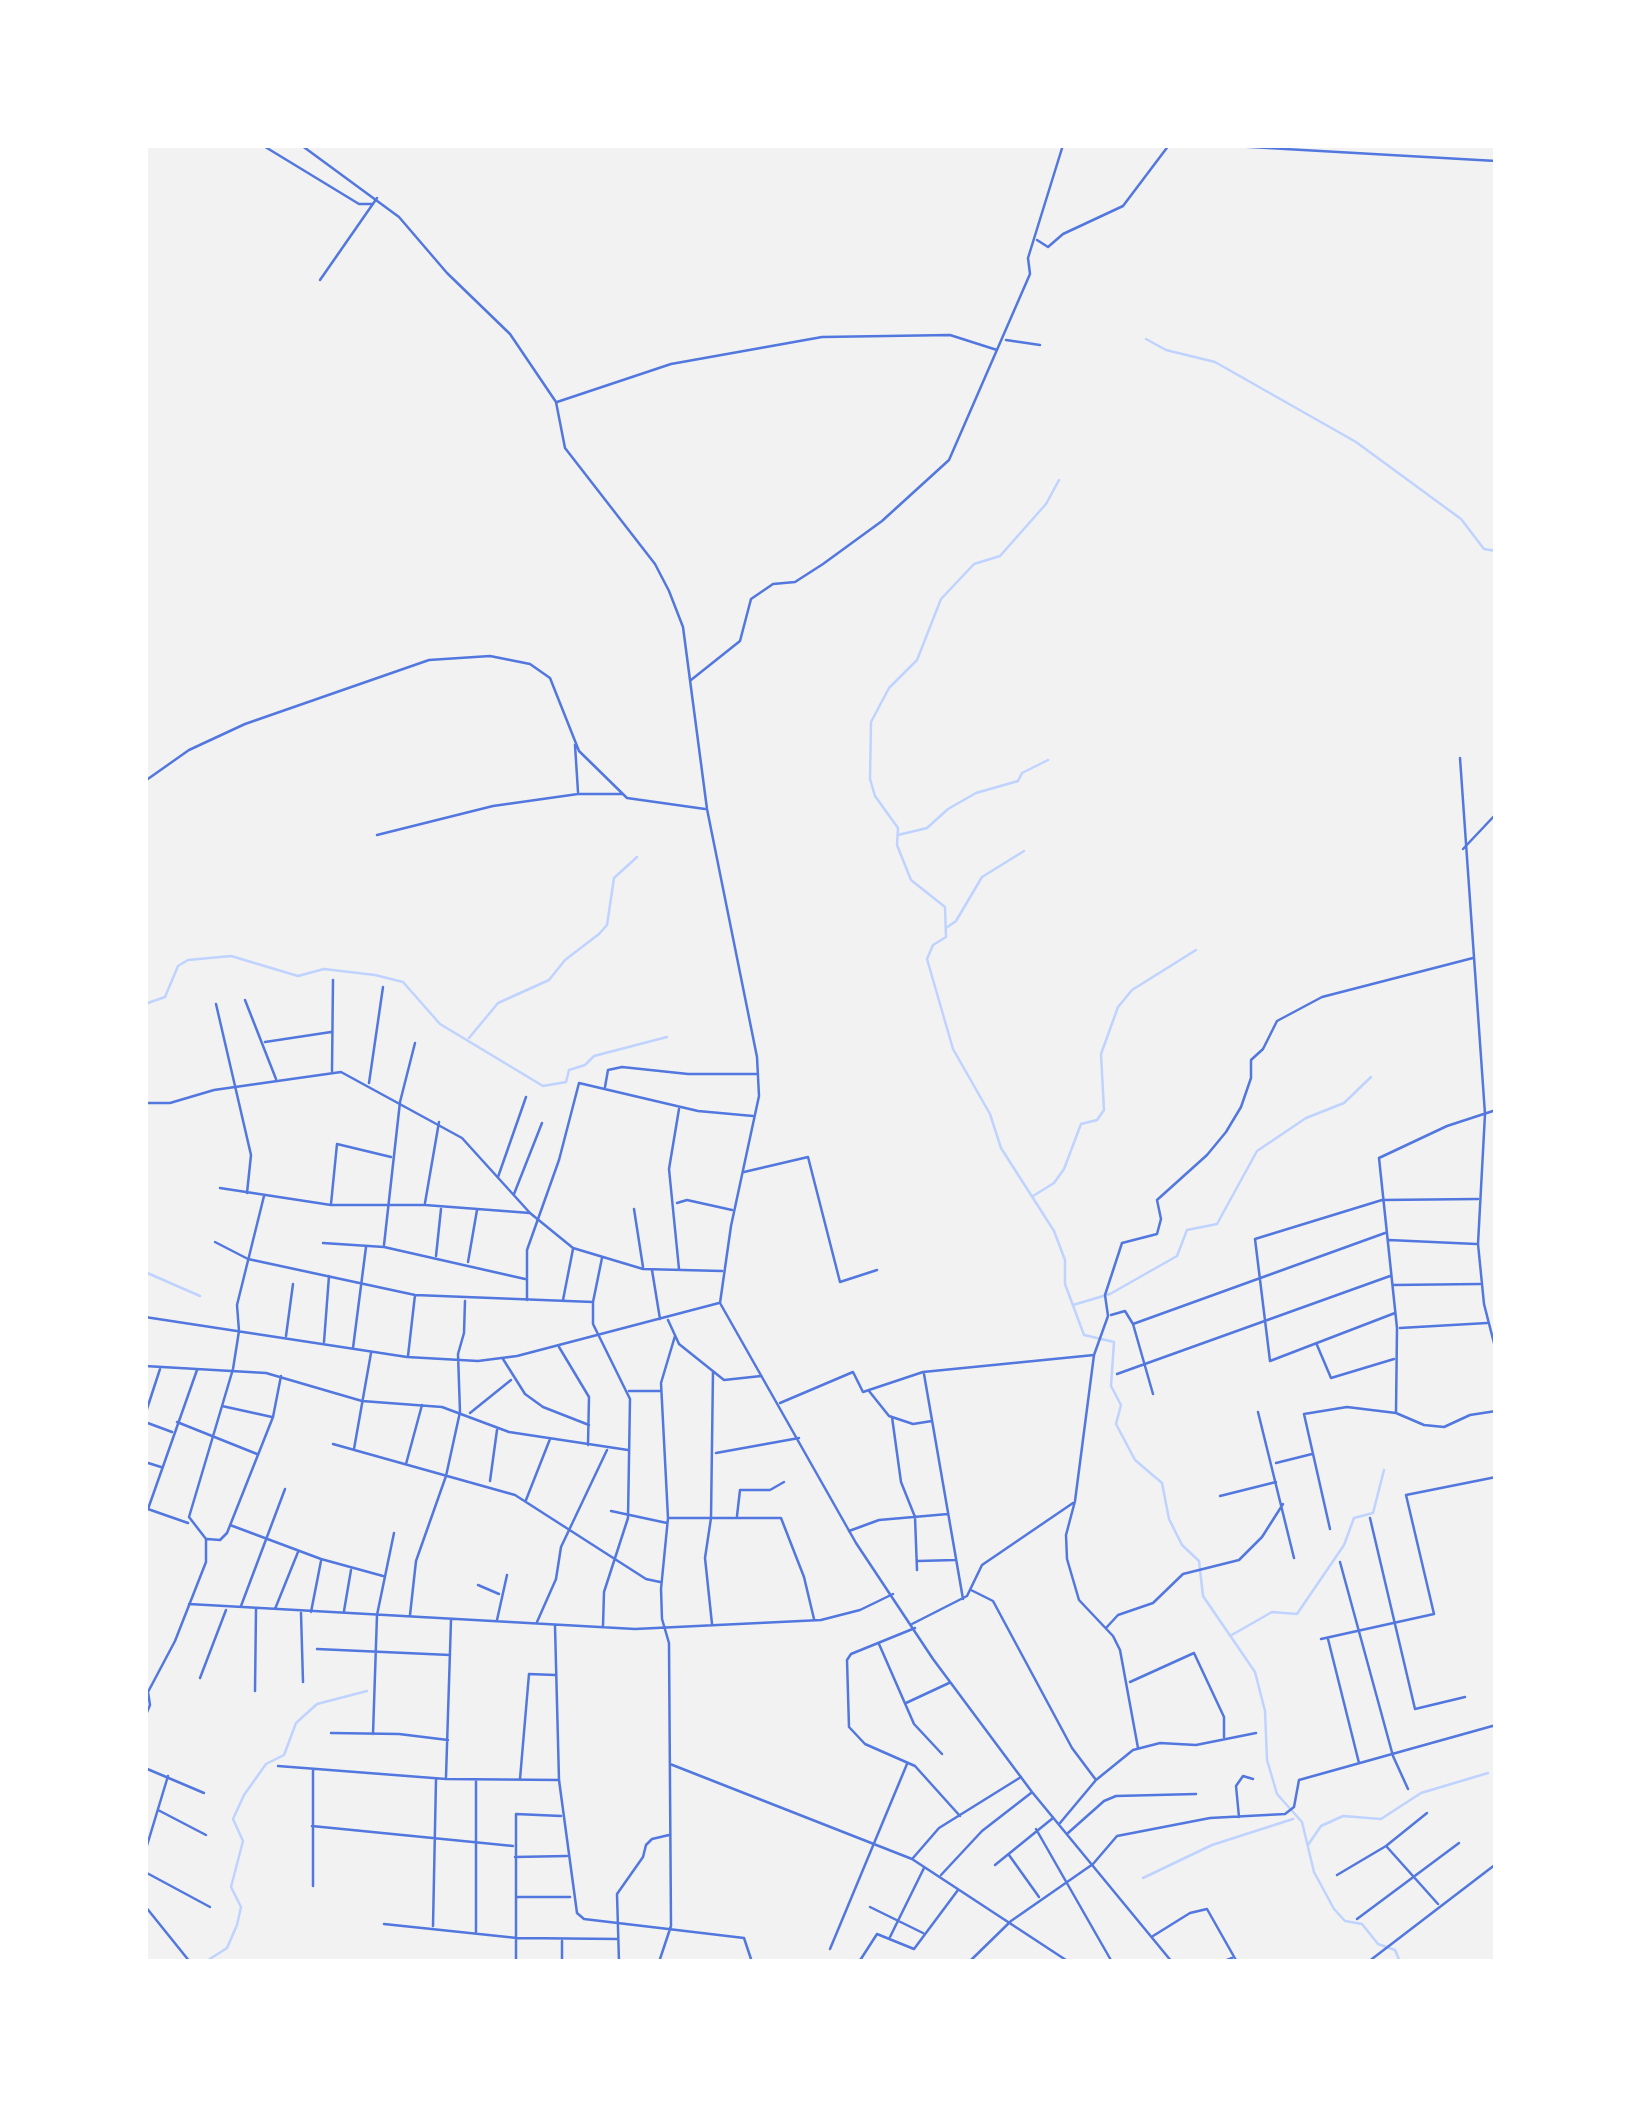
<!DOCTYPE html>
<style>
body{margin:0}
#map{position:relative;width:1641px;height:2107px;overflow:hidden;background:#f2f2f2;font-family:Merriweather,serif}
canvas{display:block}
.frame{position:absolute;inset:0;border:148px solid #fff;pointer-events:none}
</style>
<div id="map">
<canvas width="1641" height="2107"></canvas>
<div class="frame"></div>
</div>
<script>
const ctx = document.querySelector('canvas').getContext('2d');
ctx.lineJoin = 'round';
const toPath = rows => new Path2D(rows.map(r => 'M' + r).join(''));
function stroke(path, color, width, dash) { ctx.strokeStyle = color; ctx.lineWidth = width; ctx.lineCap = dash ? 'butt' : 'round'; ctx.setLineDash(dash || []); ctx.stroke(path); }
stroke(toPath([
 [1146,339,1166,350,1215,362,1356,442,1461,519,1484,549,1496,551],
 [1059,480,1046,504,1000,556,974,564,941,599,917,660,889,688,871,722,870,779,875,796,898,828,897,845,911,880,945,907,946,937,933,945,927,959,953,1049,990,1114,1001,1148,1054,1231,1065,1260,1065,1284,1084,1335,1114,1342,1111,1386,1121,1405,1116,1424,1135,1460,1162,1483,1169,1519,1182,1545,1199,1561,1203,1596,1255,1672,1265,1711,1267,1760,1277,1794,1302,1822,1314,1872,1334,1909,1345,1921,1362,1924,1378,1944,1395,1950,1400,1962],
 [145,590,146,591],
 [898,835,927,828,948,809,976,793,1018,781,1022,773,1048,760],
 [946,928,956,921,982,877,1024,851],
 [145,1004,165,997,178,966,188,960,231,956,298,976,324,969,375,975,403,982,440,1024,543,1086,566,1082,569,1070,585,1065,594,1056,667,1037],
 [469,1038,498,1003,549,980,565,960,599,934,607,925,614,878,637,857],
 [1033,1196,1054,1183,1064,1169,1081,1124,1097,1120,1104,1110,1101,1054,1118,1007,1132,990,1196,950],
 [145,1272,200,1296],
 [1073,1305,1110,1294,1177,1256,1187,1230,1217,1224,1257,1151,1306,1118,1344,1103,1371,1077],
 [1230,1636,1272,1612,1297,1614,1344,1545,1354,1518,1373,1513,1384,1470],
 [1308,1845,1321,1826,1343,1816,1381,1819,1421,1793,1488,1773],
 [1143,1878,1212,1845,1293,1819],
 [205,1962,227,1948,237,1925,241,1907,231,1887,243,1841,233,1819,244,1795,266,1764,284,1755,296,1723,317,1704,367,1691]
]), '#bfd3fe', 2.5);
stroke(toPath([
 [262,145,359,204,373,204],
 [1215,145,1496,161],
 [1037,240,1048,247,1063,234,1123,206,1169,145],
 [320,280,377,198],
 [1006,340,1040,345],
 [557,402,671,364,822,337,950,335,997,350],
 [691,680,740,641,751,599,773,584,795,582,823,564,882,521,949,460,1030,274,1028,258,1063,145],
 [575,745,578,792],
 [145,781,189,750,245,724,429,660,490,656,530,664,550,678,579,751,627,798,705,809],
 [377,835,493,806,578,794,622,794],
 [1463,849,1496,814],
 [245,1000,276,1079],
 [216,1004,251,1155,247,1193],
 [265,1042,331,1032],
 [332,1071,333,980],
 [369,1083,383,987],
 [605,1087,608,1070,622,1067,688,1074,756,1074],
 [679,1109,669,1169,679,1269],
 [744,1172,808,1157,840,1282,877,1270],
 [498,1177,526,1097],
 [220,1188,331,1205,425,1205,530,1213],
 [514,1194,542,1123],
 [425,1203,439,1122],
 [677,1203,687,1200,732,1210],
 [331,1204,337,1144,391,1157],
 [634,1209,643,1267],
 [1389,1240,1476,1244],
 [215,1242,248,1259,415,1295,593,1302],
 [323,1243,384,1247,525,1279],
 [384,1245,400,1102,415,1043],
 [436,1256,441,1209],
 [602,1258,593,1302,593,1324,630,1399,628,1518,604,1592,603,1626],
 [468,1262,477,1210],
 [652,1270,660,1319],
 [1393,1285,1480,1284],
 [527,1300,527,1250,559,1160,579,1083,698,1111,753,1116],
 [563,1300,573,1249],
 [1395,1313,1270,1361,1255,1239,1382,1200,1478,1199],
 [1111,1315,1125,1311,1133,1324,1153,1394],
 [145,1317,407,1357,478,1361,517,1356,719,1303],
 [668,1320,679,1344,724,1380,761,1376],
 [1133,1324,1385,1233],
 [1400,1328,1487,1323],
 [286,1336,293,1284],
 [324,1342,329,1276],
 [1317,1345,1331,1378,1394,1359],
 [559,1347,589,1397,588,1445],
 [353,1348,366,1247],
 [408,1356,415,1295],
 [503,1359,525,1394,543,1407,589,1425],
 [145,1366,266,1373,362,1401,442,1407,509,1432,628,1450],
 [924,1374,963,1599],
 [1117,1374,1390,1276],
 [629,1391,661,1391],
 [869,1391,889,1416,913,1424,932,1421],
 [780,1403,853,1372,863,1392,923,1372,1094,1355],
 [222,1406,272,1417],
 [1258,1412,1294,1558],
 [470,1413,511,1380],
 [1396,1413,1397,1328,1379,1158,1447,1126,1496,1110],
 [145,1415,160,1369],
 [892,1417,901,1482,915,1517,917,1570],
 [145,1422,172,1432],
 [177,1422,257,1454],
 [333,1444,515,1495,646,1579,660,1582],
 [354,1449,371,1353],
 [716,1453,799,1438],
 [145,1462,161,1467],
 [1276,1463,1312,1454],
 [406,1464,422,1405],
 [490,1481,497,1430],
 [1220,1496,1276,1482],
 [526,1500,550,1439],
 [145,1508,188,1523],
 [148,1509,197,1370],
 [611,1511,667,1523],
 [737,1516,740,1490,770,1490,784,1482],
 [670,1518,781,1518,804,1577,814,1619],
 [1370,1518,1415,1709,1465,1697],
 [230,1525,321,1559,383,1576],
 [1330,1529,1304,1414,1347,1407,1396,1413,1424,1425,1444,1427,1470,1415,1496,1411],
 [849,1531,879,1520,948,1514],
 [207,1539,220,1540,227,1533,273,1417,281,1376],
 [918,1561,955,1560],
 [1340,1562,1393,1756,1408,1789],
 [478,1585,499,1594],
 [971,1590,993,1601,1072,1748,1096,1780],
 [189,1604,635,1629,821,1620,860,1610,893,1594],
 [241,1606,285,1489],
 [275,1609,298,1552],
 [344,1611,351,1570],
 [311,1612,321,1561],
 [301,1613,303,1682],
 [410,1615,416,1561,446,1476,460,1412,458,1354,464,1333,465,1301],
 [497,1620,507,1575],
 [537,1622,556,1579,561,1547,607,1450],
 [712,1624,705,1558,711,1518,713,1371],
 [912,1624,967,1596,982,1565,1073,1503],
 [555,1626,559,1780,577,1913,584,1919,744,1938,752,1962],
 [915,1628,851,1654,847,1660,849,1727,865,1744,915,1766,960,1816],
 [1106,1628,1118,1615,1153,1603,1183,1574,1239,1560,1262,1537,1283,1504],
 [1321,1639,1434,1614,1406,1495,1496,1477],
 [1328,1639,1359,1763],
 [879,1644,914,1724,942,1754],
 [317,1649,450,1655],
 [200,1678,226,1610],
 [1130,1682,1194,1653,1224,1717,1224,1737],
 [255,1691,256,1609],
 [906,1703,949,1683],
 [145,1717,150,1705,148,1692,175,1641,206,1562,206,1539,189,1517,233,1369,239,1331,237,1305,264,1196],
 [331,1733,399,1734,448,1740],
 [373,1734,377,1615,394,1533],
 [1138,1748,1120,1650,1113,1636,1079,1600,1067,1559,1066,1535,1075,1501,1094,1355,1108,1316,1105,1295,1122,1243,1157,1234,1161,1219,1157,1200,1207,1155,1226,1132,1241,1107,1251,1078,1251,1060,1263,1049,1277,1021,1322,997,1473,958],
 [670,1764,912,1859,1069,1962],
 [278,1766,446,1779,559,1780],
 [145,1768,204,1793],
 [446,1777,451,1620],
 [520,1779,529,1674,555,1675],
 [476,1780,476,1932],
 [158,1810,206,1835],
 [1239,1817,1236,1786,1243,1776,1253,1779],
 [1060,1823,1096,1780,1133,1750,1160,1743,1196,1745,1256,1733],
 [312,1826,513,1846],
 [1036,1829,1112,1962],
 [1068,1833,1104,1801,1116,1796,1196,1794],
 [1387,1847,1438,1904],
 [145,1852,168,1776],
 [1009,1855,1039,1897],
 [515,1857,567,1856],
 [913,1858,939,1828,1021,1777],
 [995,1865,1053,1818],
 [145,1872,210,1907],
 [941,1875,982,1831,1031,1793],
 [1337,1875,1386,1846,1427,1813],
 [313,1886,313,1771],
 [518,1897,570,1897],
 [145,1906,190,1962],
 [870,1907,923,1933],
 [1357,1919,1459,1843],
 [384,1924,517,1938,618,1939],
 [433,1926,436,1779],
 [1153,1936,1190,1913,1207,1909,1237,1962],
 [890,1937,924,1868],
 [562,1941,562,1962],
 [830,1949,907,1764],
 [516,1962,516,1814,561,1816],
 [619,1962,617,1894,643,1857,646,1845,652,1839,669,1835],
 [659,1962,671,1926,669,1643,662,1619,661,1589,668,1518,661,1383,675,1336],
 [859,1962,877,1934,914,1949,958,1890],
 [969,1962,1011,1921,1093,1864,1117,1836,1210,1818,1285,1814,1294,1807,1299,1780,1496,1725],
 [1222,1962,1232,1958],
 [1368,1962,1496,1864]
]), '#5277de', 2.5);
stroke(toPath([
 [301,145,399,217,447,273,510,334,556,402,565,448,655,564,669,591,683,627,707,809,757,1057,759,1096,731,1226,720,1303,856,1543,933,1659,1032,1792,1172,1962],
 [1460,758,1485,1114,1478,1244,1484,1304,1496,1351],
 [145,1103,170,1103,214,1090,341,1072,462,1138,530,1213,573,1248,643,1269,722,1271]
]), '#5277de', 2.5);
</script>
